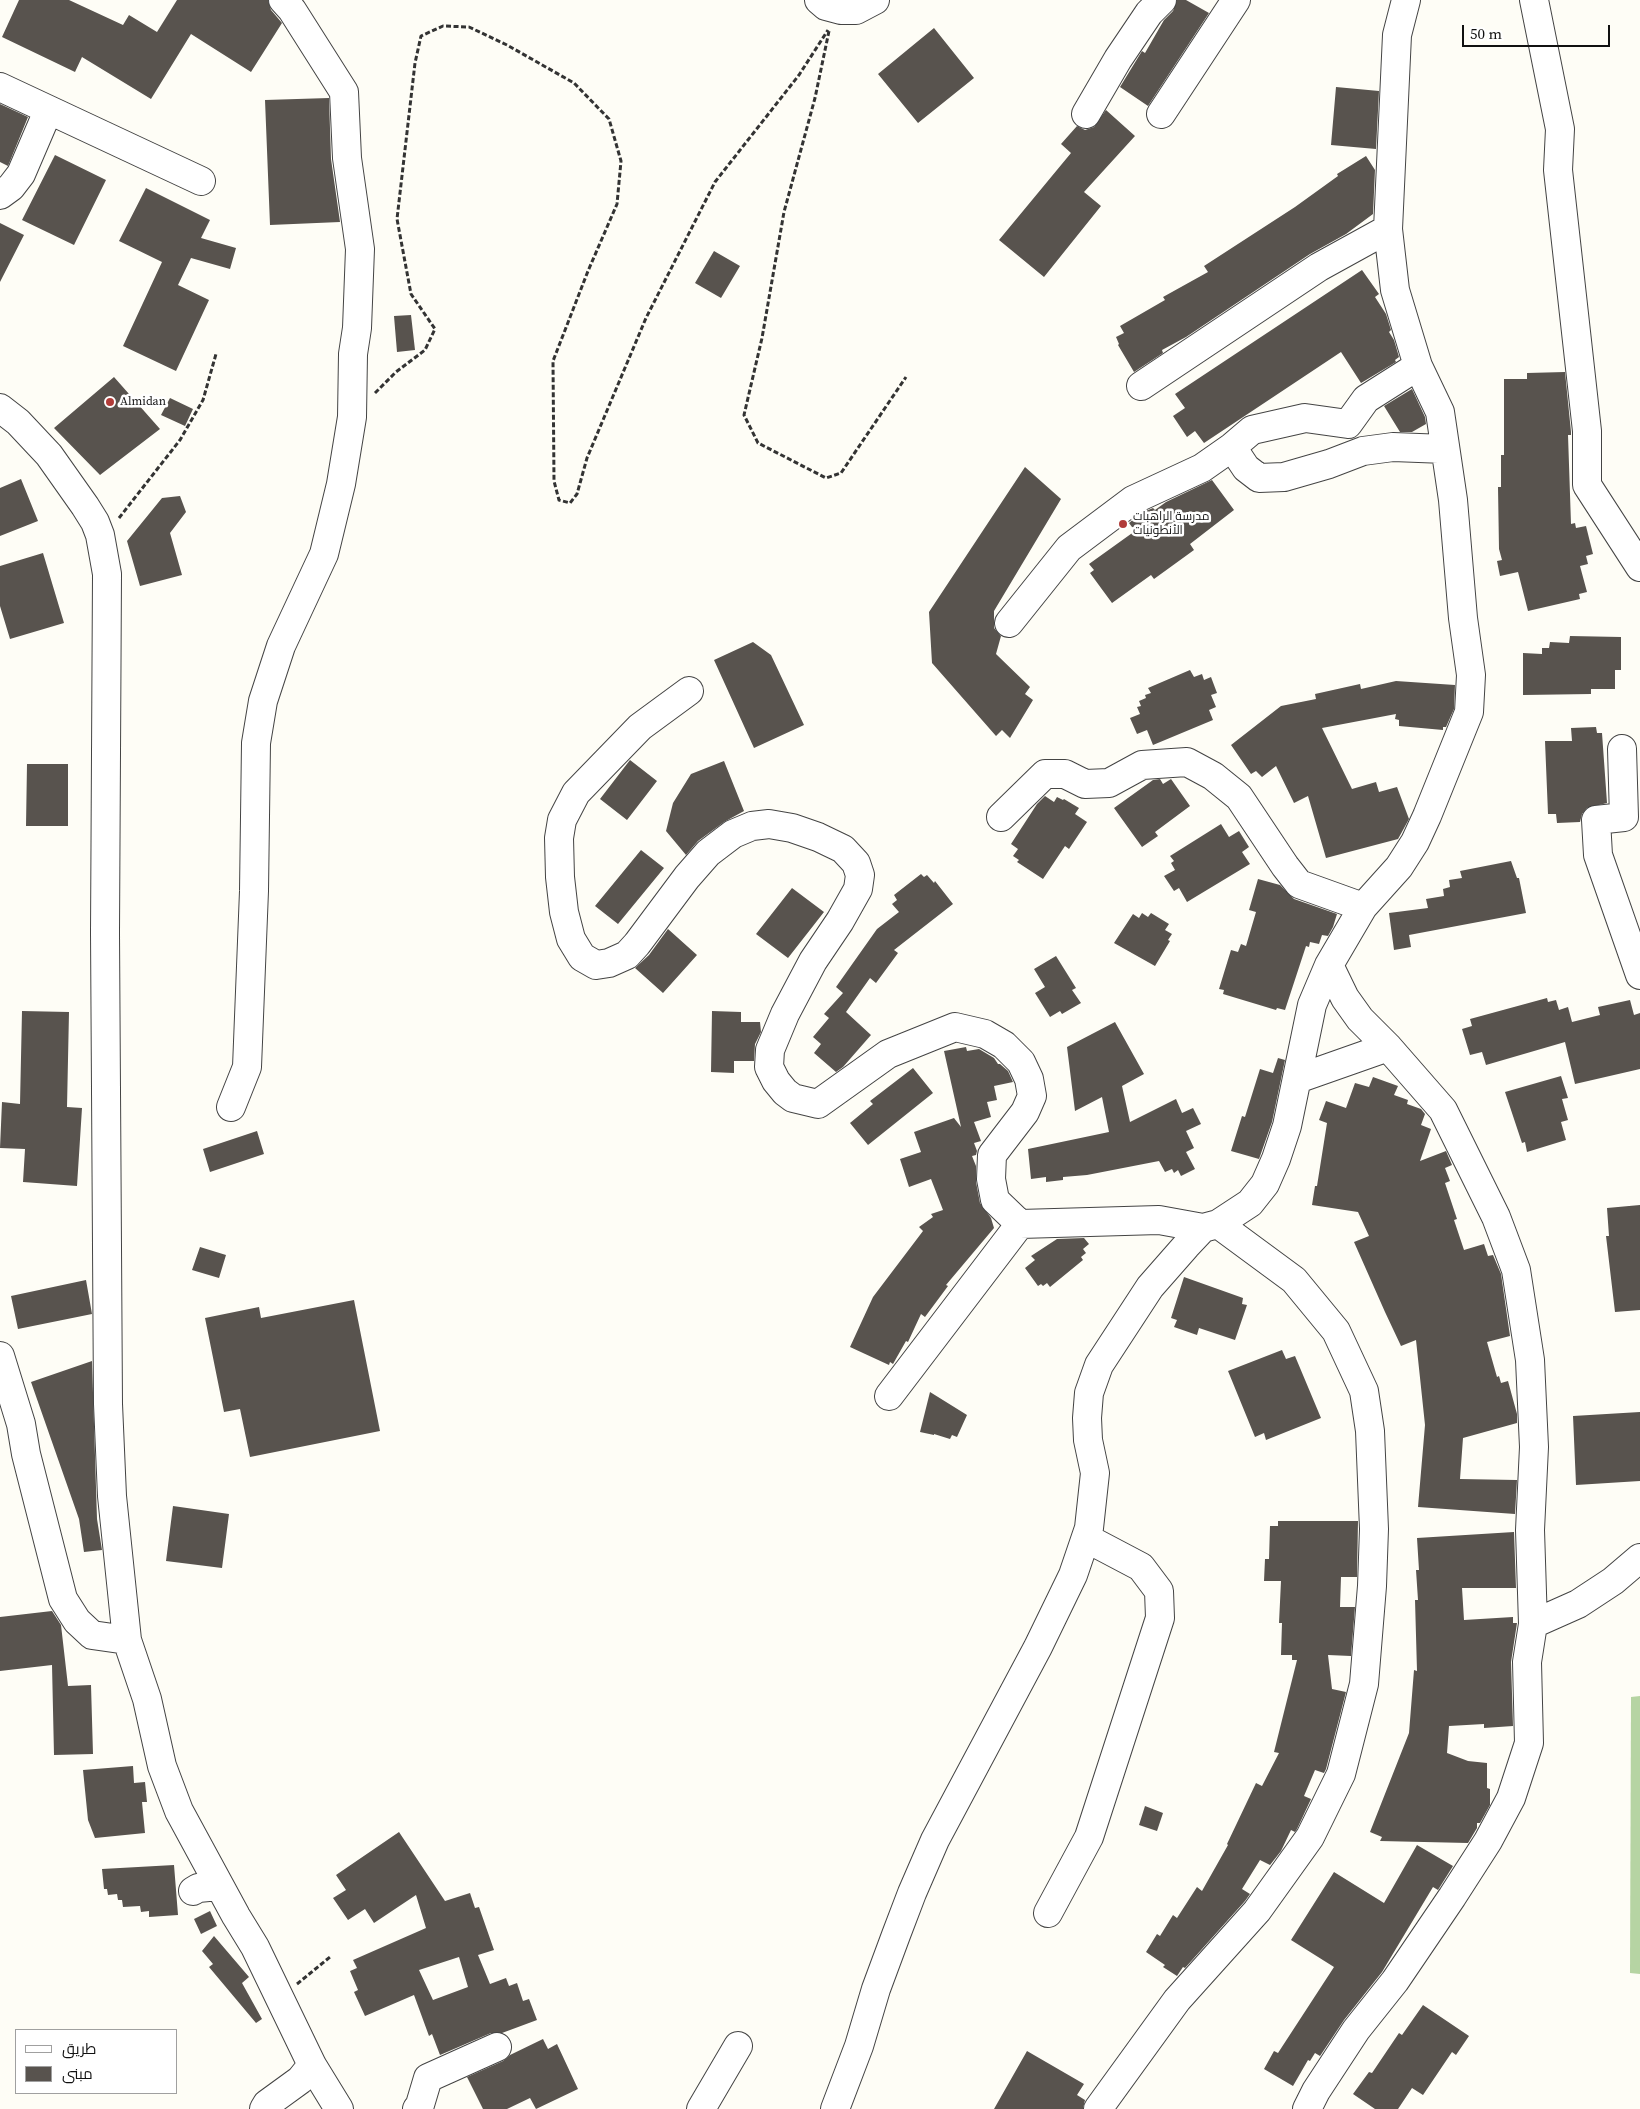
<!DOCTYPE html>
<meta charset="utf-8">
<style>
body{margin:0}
#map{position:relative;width:1640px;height:2109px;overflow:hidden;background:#fefdf6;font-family:"Source Serif 4",Cairo,serif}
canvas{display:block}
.legend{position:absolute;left:15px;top:2029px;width:162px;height:65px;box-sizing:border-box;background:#fff;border:1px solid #a0a0a0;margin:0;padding:6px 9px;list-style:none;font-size:15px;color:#111}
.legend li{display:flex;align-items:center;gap:10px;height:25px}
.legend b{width:25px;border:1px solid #a0a0a0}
.scale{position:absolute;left:1462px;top:25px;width:148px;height:22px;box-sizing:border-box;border:2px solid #111;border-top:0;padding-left:6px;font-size:15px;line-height:18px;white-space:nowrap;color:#111;-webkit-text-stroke:4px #fff;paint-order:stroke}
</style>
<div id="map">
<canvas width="1640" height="2109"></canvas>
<ul class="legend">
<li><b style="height:6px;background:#fff"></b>طريق</li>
<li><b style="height:14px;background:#58534e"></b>مبنى</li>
</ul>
<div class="scale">50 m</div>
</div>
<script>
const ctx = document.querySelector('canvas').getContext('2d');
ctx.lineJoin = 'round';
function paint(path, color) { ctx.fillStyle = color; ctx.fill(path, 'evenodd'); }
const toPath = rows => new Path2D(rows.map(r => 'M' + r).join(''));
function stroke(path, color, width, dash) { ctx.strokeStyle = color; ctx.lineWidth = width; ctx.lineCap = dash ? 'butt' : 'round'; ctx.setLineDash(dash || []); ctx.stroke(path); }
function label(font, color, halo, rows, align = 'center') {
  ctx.font = font + ' "Source Serif 4",Cairo,serif'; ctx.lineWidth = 5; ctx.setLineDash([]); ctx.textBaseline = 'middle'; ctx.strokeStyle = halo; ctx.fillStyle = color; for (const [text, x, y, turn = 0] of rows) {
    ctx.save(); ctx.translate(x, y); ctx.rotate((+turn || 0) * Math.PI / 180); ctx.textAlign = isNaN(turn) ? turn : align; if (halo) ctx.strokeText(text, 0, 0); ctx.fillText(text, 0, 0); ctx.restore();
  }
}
paint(toPath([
 [1640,1696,1640,1974,1630,1973,1631,1697]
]), '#b6d4a3');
paint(toPath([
 [19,0,69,0,123,25,129,15,157,32,177,0,268,0,271,10,282,23,251,72,191,34,151,99,82,57,75,72,2,37],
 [1177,0,1186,0,1209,13,1148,106,1120,87,1142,51,1145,53,1164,20,1173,11],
 [934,28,974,78,918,123,878,74],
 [1336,87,1379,91,1376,149,1331,145],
 [329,98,331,159,340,222,270,225,265,100],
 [0,104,28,117,8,166,0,162],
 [1106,110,1135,136,1084,192,1101,206,1044,277,999,240,1071,153,1061,144,1077,126,1085,130,1094,127],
 [55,155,106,180,74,245,22,220],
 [1366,156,1375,170,1373,214,1346,234,1310,254,1186,337,1162,350,1163,353,1134,372,1118,345,1119,344,1116,337,1124,333,1120,326,1165,300,1163,297,1208,272,1204,266,1295,207,1338,176,1337,174],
 [146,188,210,220,201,238,236,248,230,269,191,258,178,285,209,300,176,371,123,346,162,262,119,241],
 [0,223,24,235,0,282],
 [714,251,740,266,721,298,695,283],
 [1362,270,1379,294,1375,297,1386,314,1391,330,1389,332,1394,340,1399,357,1395,360,1396,362,1361,383,1341,352,1204,443,1195,431,1187,437,1173,416,1185,408,1175,394],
 [411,315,415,350,397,352,394,316],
 [1565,372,1571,432,1571,435,1568,435,1571,524,1575,523,1576,528,1586,526,1593,554,1586,556,1588,564,1580,566,1587,592,1579,594,1580,599,1528,611,1518,572,1500,576,1497,561,1502,560,1499,549,1498,487,1501,487,1501,455,1504,455,1504,379,1527,379,1527,373],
 [114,377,160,429,100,475,54,428],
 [1412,389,1425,417,1426,424,1412,432,1400,432,1384,406],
 [170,398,193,409,185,426,161,415],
 [1025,467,1061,499,994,611,994,628,1001,636,996,654,1030,687,1025,694,1033,700,1010,738,1002,730,996,736,932,663,929,612],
 [21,479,38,521,0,536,0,488],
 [1212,480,1234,510,1190,544,1194,550,1154,579,1151,575,1112,603,1090,573,1094,570,1089,564,1135,531,1129,523,1141,513,1153,508,1155,510,1166,502],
 [180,496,186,512,170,533,182,575,140,586,127,541,162,498],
 [43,553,64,623,10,639,0,606,0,566],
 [1570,636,1621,637,1621,670,1615,670,1615,689,1591,689,1591,694,1523,695,1523,653,1542,654,1542,648,1549,648,1550,642,1569,643],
 [753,642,771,655,804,725,754,748,714,660],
 [1190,670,1194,677,1202,674,1204,680,1211,677,1217,693,1211,695,1216,707,1209,710,1213,720,1153,745,1147,730,1137,734,1130,718,1140,714,1137,707,1141,706,1139,701,1146,698,1145,695,1151,693,1148,688],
 [1396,681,1455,685,1454,709,1446,727,1443,727,1443,730,1399,726,1399,720,1395,719,1396,714,1322,728,1352,789,1376,782,1379,792,1397,787,1409,819,1398,839,1326,858,1308,796,1294,803,1276,766,1262,777,1256,771,1251,774,1231,745,1281,706,1316,699,1315,694,1360,684,1361,689],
 [1596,727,1597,733,1602,733,1607,803,1587,808,1582,814,1580,822,1557,823,1556,814,1548,814,1545,741,1572,741,1571,728],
 [630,760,657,781,627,820,600,799],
 [724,761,744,811,724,822,698,841,686,855,666,831,673,803,691,774],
 [27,764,68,764,68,826,26,826],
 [1160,779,1163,784,1171,779,1190,806,1155,832,1158,836,1142,847,1114,808,1153,780],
 [1045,796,1054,802,1057,797,1063,800,1064,799,1079,808,1075,814,1087,822,1069,849,1065,846,1043,879,1017,862,1019,860,1013,856,1018,849,1011,844,1037,804],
 [1221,824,1229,837,1239,831,1249,847,1242,852,1250,864,1187,902,1179,888,1174,891,1164,876,1175,870,1171,863,1174,861,1170,856],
 [641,850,664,868,618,924,595,906],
 [1511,861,1517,878,1519,878,1526,913,1409,935,1411,947,1394,950,1389,913,1428,908,1426,899,1444,896,1443,889,1450,887,1449,880,1462,878,1460,871],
 [921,874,924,877,927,875,934,883,935,881,953,904,894,950,898,953,876,983,870,978,846,1012,871,1035,843,1067,836,1072,814,1053,821,1044,813,1037,829,1018,824,1014,843,993,836,987,877,929,899,912,892,904,897,900,894,895],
 [1258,879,1280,885,1294,899,1337,914,1333,927,1328,936,1322,935,1319,944,1310,942,1309,947,1306,946,1285,1010,1277,1008,1276,1010,1223,994,1224,990,1219,989,1231,950,1238,952,1241,944,1246,946,1256,912,1249,910],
 [792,888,824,912,788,958,756,934],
 [1142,913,1148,917,1151,913,1169,924,1165,930,1172,934,1168,940,1170,941,1155,966,1114,943,1133,914,1139,918],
 [668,929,697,955,663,993,635,968,649,955],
 [1056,956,1076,988,1072,990,1081,1003,1062,1014,1060,1011,1050,1017,1035,993,1045,987,1034,969],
 [1547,998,1548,1002,1556,1000,1559,1010,1568,1007,1572,1022,1600,1015,1598,1007,1630,1000,1634,1015,1640,1013,1640,1069,1575,1084,1565,1042,1486,1065,1482,1052,1470,1055,1462,1029,1472,1026,1470,1019],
 [22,1011,69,1012,67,1107,82,1108,77,1186,23,1182,25,1149,0,1148,2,1102,20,1104],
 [712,1011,741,1012,741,1022,760,1022,761,1032,755,1044,754,1061,734,1061,734,1073,711,1072],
 [1115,1022,1144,1074,1122,1086,1130,1122,1176,1099,1182,1113,1193,1108,1201,1124,1186,1131,1194,1148,1186,1152,1195,1169,1181,1176,1178,1170,1174,1173,1172,1169,1165,1172,1159,1161,1087,1175,1063,1177,1063,1180,1046,1182,1046,1177,1031,1179,1028,1149,1109,1132,1102,1097,1075,1111,1067,1047],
 [966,1047,967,1051,979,1049,994,1058,998,1064,1000,1064,1008,1071,1013,1082,994,1086,997,1100,987,1102,991,1117,974,1122,981,1141,974,1143,977,1151,976,1155,972,1156,976,1166,976,1182,980,1203,991,1218,994,1228,946,1285,948,1286,925,1317,921,1314,908,1342,906,1341,893,1364,890,1362,889,1365,850,1347,873,1297,923,1231,919,1227,933,1217,931,1214,943,1210,931,1179,909,1187,900,1159,921,1152,914,1132,954,1118,961,1127,944,1051],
 [1278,1058,1285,1060,1272,1122,1259,1159,1231,1151,1242,1116,1245,1117,1260,1069,1273,1073],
 [913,1068,933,1093,868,1145,850,1123,873,1104,870,1101],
 [1561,1076,1568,1098,1562,1099,1568,1120,1561,1122,1566,1140,1527,1152,1525,1142,1522,1143,1505,1092],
 [1373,1077,1398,1086,1394,1095,1408,1100,1407,1104,1421,1109,1425,1114,1421,1125,1431,1129,1420,1161,1446,1151,1452,1165,1445,1168,1450,1181,1445,1183,1457,1219,1454,1220,1464,1250,1484,1244,1488,1256,1493,1255,1501,1274,1510,1336,1487,1342,1497,1377,1499,1376,1501,1383,1508,1381,1517,1414,1517,1423,1463,1438,1460,1479,1517,1480,1515,1514,1418,1507,1425,1425,1416,1340,1401,1346,1385,1312,1354,1242,1369,1236,1358,1212,1312,1205,1315,1186,1317,1186,1327,1123,1319,1120,1326,1101,1346,1108,1355,1083,1369,1087],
 [257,1131,264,1154,210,1172,203,1149],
 [1640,1205,1640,1310,1615,1312,1606,1236,1609,1236,1607,1208],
 [1084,1238,1089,1244,1083,1249,1086,1253,1081,1257,1083,1260,1050,1287,1047,1283,1043,1286,1041,1284,1038,1286,1025,1268,1035,1260,1031,1256,1057,1239],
 [200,1247,226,1255,219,1278,192,1270],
 [1184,1277,1243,1298,1242,1304,1247,1305,1235,1340,1199,1328,1197,1335,1174,1327,1177,1320,1171,1318],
 [86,1280,92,1314,18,1329,11,1296],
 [354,1300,380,1431,250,1457,240,1409,224,1412,205,1318,259,1307,261,1318],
 [1282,1350,1286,1359,1295,1356,1321,1418,1266,1440,1264,1433,1255,1437,1228,1371],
 [92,1361,97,1519,102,1550,84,1552,79,1519,31,1382],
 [930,1392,967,1415,957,1437,952,1435,950,1439,934,1434,934,1435,920,1432],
 [1640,1412,1640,1481,1576,1485,1573,1416],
 [173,1506,229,1514,222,1568,166,1561],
 [1278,1521,1358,1521,1357,1577,1341,1577,1340,1607,1355,1607,1351,1656,1328,1655,1332,1689,1346,1692,1326,1769,1324,1773,1315,1770,1304,1796,1311,1799,1297,1829,1295,1832,1291,1830,1281,1851,1270,1865,1260,1860,1242,1889,1250,1894,1245,1901,1185,1968,1183,1967,1177,1976,1163,1967,1165,1965,1146,1952,1157,1934,1160,1936,1173,1915,1177,1918,1197,1887,1202,1891,1228,1845,1227,1844,1256,1783,1262,1786,1279,1753,1274,1752,1297,1660,1292,1660,1292,1655,1281,1655,1282,1623,1279,1623,1281,1581,1264,1581,1265,1559,1269,1559,1270,1526,1278,1526],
 [1514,1532,1516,1588,1462,1588,1464,1620,1513,1617,1513,1623,1517,1623,1511,1662,1513,1726,1484,1728,1484,1724,1449,1726,1447,1753,1468,1761,1487,1763,1487,1788,1490,1789,1490,1805,1480,1823,1477,1823,1477,1828,1468,1843,1380,1841,1382,1837,1370,1832,1409,1733,1414,1670,1417,1671,1415,1600,1418,1600,1416,1570,1419,1570,1417,1538],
 [52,1611,61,1625,68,1686,91,1685,93,1754,54,1755,52,1665,0,1671,0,1617],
 [133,1766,134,1783,145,1782,147,1802,142,1802,145,1833,95,1838,88,1820,83,1770],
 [1145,1806,1163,1813,1157,1831,1139,1825],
 [399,1832,445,1901,470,1893,475,1908,479,1907,494,1950,478,1955,490,1984,506,1978,509,1986,517,1983,523,2001,529,1999,537,2020,502,2033,491,2033,440,2055,432,2034,429,2036,414,1995,365,2016,354,1992,358,1990,350,1971,357,1968,353,1960,426,1928,416,1895,374,1923,365,1909,348,1920,333,1898,346,1890,336,1875],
 [459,1957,468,1987,433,2000,419,1970],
 [1417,1845,1453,1866,1438,1890,1433,1887,1382,1972,1344,2020,1320,2056,1315,2053,1310,2061,1308,2060,1293,2086,1264,2069,1274,2051,1278,2053,1334,1967,1291,1940,1334,1872,1384,1903],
 [174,1865,178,1915,149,1917,149,1911,141,1912,140,1906,123,1907,122,1900,118,1900,117,1894,108,1895,107,1889,104,1889,102,1869],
 [210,1911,217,1926,201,1934,194,1919],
 [214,1936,249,1977,242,1983,262,2019,256,2023,209,1967,213,1964,202,1951],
 [1423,2005,1469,2036,1456,2055,1452,2052,1423,2095,1412,2088,1398,2109,1375,2109,1353,2094,1369,2072,1372,2073,1399,2033,1402,2035],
 [543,2039,548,2049,557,2044,578,2089,536,2109,530,2098,507,2109,483,2109,467,2077,503,2061,510,2055],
 [1027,2051,1084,2084,1077,2095,1085,2100,1083,2109,994,2109]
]), '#58534e');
const minor = toPath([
 [819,0,826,6,841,10,856,10,875,0],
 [1534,0,1560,129,1558,170,1587,431,1587,485,1640,567],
 [0,87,201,181],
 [1086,114,1118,59,1149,13,1162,0],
 [1161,114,1236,0],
 [0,195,11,187,21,174,48,111],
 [1141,386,1319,267,1388,229],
 [0,408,18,422,49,455,85,506,95,522,100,535,107,574,105,933,108,1404,112,1496,127,1640,147,1699,162,1766,179,1811,236,1916,255,1947,312,2065,339,2109],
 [1232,447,1246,468,1259,478,1284,477,1329,464,1363,451,1393,447,1445,449],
 [1009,623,1069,548,1133,500,1202,468,1232,447,1252,430,1305,418,1348,424,1366,399,1418,366],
 [689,691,640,727,576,793,562,820,559,838,560,877,564,912,571,939,582,957,596,965,609,963,627,955,637,944,687,877,708,853,733,834,752,826,769,824,792,828,818,837,843,849,856,863,860,875,858,889,840,921,813,961,785,1014,770,1050,769,1067,776,1081,785,1092,793,1098,818,1104,888,1054,955,1027,985,1034,1004,1045,1021,1062,1029,1079,1032,1096,1025,1112,992,1155,991,1179,995,1200,1020,1224,1159,1220,1203,1228],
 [1622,749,1624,817,1596,820,1598,855,1640,975],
 [1001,817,1045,774,1065,774,1085,784,1109,783,1142,765,1187,762,1213,776,1239,797,1285,866,1299,884,1363,907],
 [1297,1079,1388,1047],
 [231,1107,247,1067,254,891,256,743,263,701,281,646,324,554,341,484,352,417,353,354,357,328,360,249,347,158,344,92,292,10,283,0],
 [0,1356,21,1424,26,1454,63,1599,77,1621,92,1635,127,1640],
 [889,1396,1020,1224],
 [1533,1624,1578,1604,1613,1581,1640,1558],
 [193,1891,198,1888,219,1886],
 [1048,1913,1089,1837,1160,1618,1159,1591,1141,1567,1086,1538],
 [264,2109,267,2104,300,2080,312,2065],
 [417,2109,419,2108,428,2078,497,2047],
 [701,2109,738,2046],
 [835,2109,859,2046,876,1989,896,1935,912,1893,935,1840,1038,1647,1073,1575,1089,1528,1095,1473,1088,1440,1087,1418,1089,1393,1099,1365,1150,1287,1186,1246,1203,1228,1218,1224,1250,1203,1265,1184,1276,1159,1287,1126,1312,1005,1329,965,1363,907,1399,867,1415,842,1427,816,1469,712,1471,675,1463,618,1453,500,1440,412,1418,366,1395,290,1388,229,1397,35,1406,0],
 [1098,2109,1177,2000,1257,1911,1310,1837,1341,1774,1364,1684,1372,1586,1374,1529,1370,1431,1364,1391,1336,1331,1294,1280,1218,1224],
 [1307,2109,1316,2091,1356,2030,1395,1981,1452,1897,1488,1841,1511,1798,1529,1743,1527,1662,1533,1624,1530,1530,1534,1447,1530,1360,1516,1270,1496,1217,1443,1110,1388,1047,1360,1019,1345,998,1329,965]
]);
stroke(minor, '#444', 30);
stroke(toPath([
 [829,31,815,98,784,212,762,338,744,415,758,443,826,478,841,473,906,377],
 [375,393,396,372,425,350,435,329,411,294,397,219,415,63,421,36,443,26,469,27,507,45,574,83,609,119,621,161,617,204,588,271,553,361,554,481,559,500,570,503,577,494,587,458,646,318,715,182,799,75,828,30],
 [119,518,180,440,203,400,216,354],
 [297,1984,330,1957]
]), '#333', 3, [5, 2.5]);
stroke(minor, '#fff', 28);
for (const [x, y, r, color] of [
 [110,402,5,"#b13c39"],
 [1123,524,5,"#b13c39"]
]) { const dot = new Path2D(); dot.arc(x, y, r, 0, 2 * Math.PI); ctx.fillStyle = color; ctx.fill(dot); stroke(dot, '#fff', 2); }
label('12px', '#111', '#fff', [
 ["Almidan",120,402],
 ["مدرسة الراهبات",1133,517],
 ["الأنطونيات",1133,531]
], 'left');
</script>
